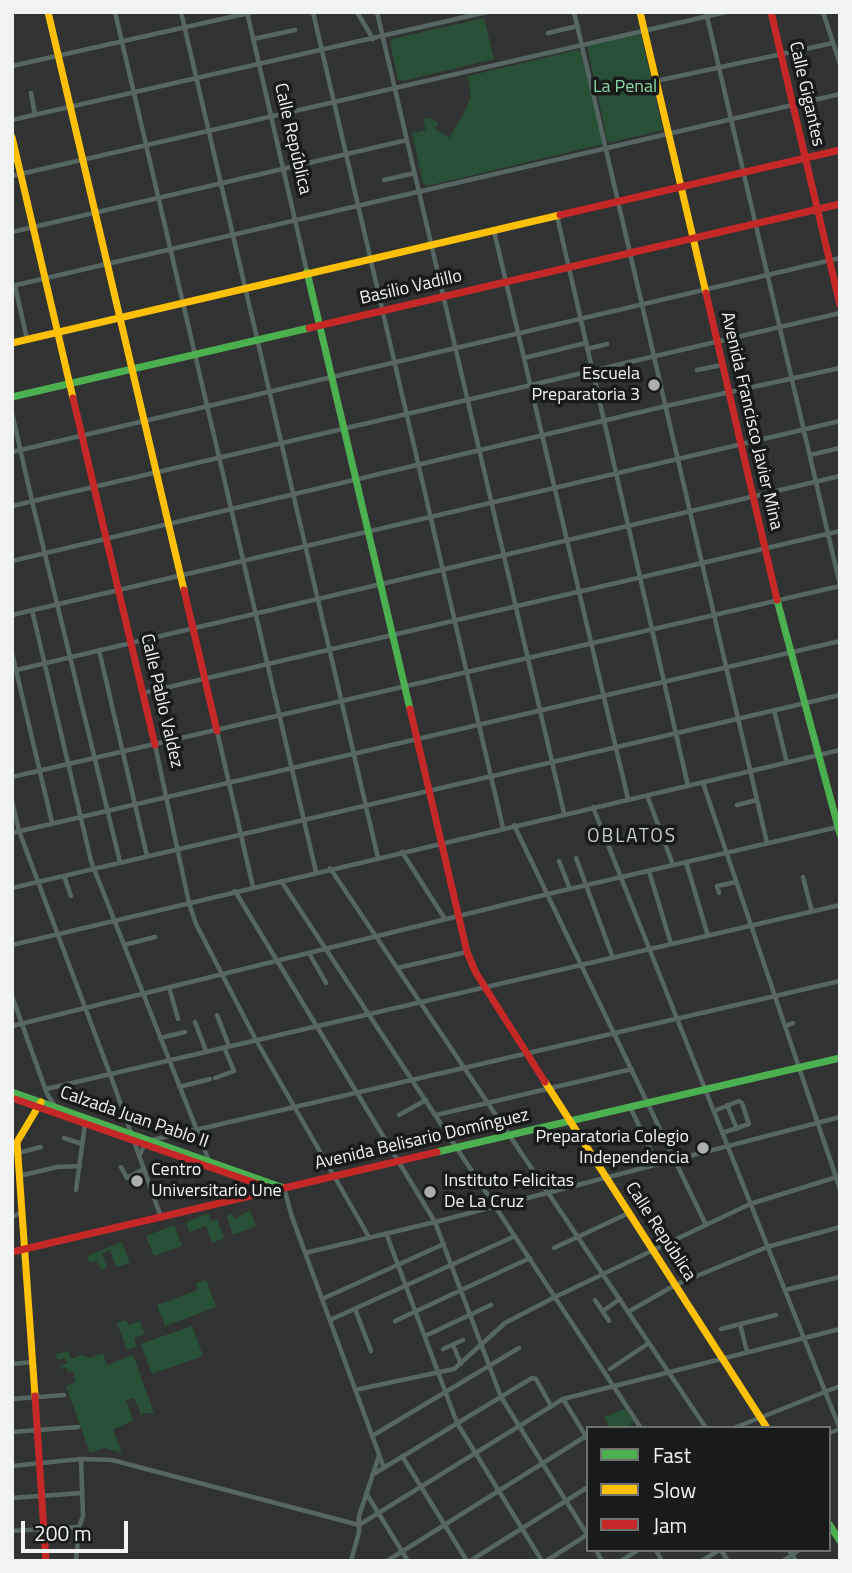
<!DOCTYPE html>
<meta charset="utf-8">
<style>
body{margin:0}
#map{position:relative;width:852px;height:1573px;overflow:hidden;background:#313333;font-family:"Titillium Web",sans-serif}
canvas{display:block}
.frame{position:absolute;inset:0;border:14px solid #f0f2f3;pointer-events:none}
.legend{position:absolute;left:586px;top:1426px;width:245px;height:126px;box-sizing:border-box;background:#191b1b;border:2px solid #6f7171;margin:0;padding:9px 12px;list-style:none;font-size:21px;color:#f0f2f3}
.legend li{display:flex;align-items:center;gap:14px;height:35px}
.legend b{width:35px;border:2px solid #6f7171}
.scale{position:absolute;left:21px;top:1521px;width:107px;height:32px;box-sizing:border-box;border:4px solid #f0f2f3;border-top:0;padding-left:9px;font-size:21px;line-height:24px;white-space:nowrap;color:#f0f2f3;-webkit-text-stroke:5px #191b1b;paint-order:stroke}
</style>
<div id="map">
<canvas width="852" height="1573"></canvas>
<div class="frame"></div>
<ul class="legend">
<li><b style="height:9px;background:#4caf50"></b>Fast</li>
<li><b style="height:9px;background:#ffc107"></b>Slow</li>
<li><b style="height:9px;background:#c62828"></b>Jam</li>
</ul>
<div class="scale">200 m</div>
</div>
<script>
const ctx = document.querySelector('canvas').getContext('2d');
ctx.lineJoin = 'round';
function paint(path, color) { ctx.fillStyle = color; ctx.fill(path, 'evenodd'); }
const toPath = rows => new Path2D(rows.map(r => 'M' + r).join(''));
function stroke(path, color, width, dash) { ctx.strokeStyle = color; ctx.lineWidth = width; ctx.lineCap = dash ? 'butt' : 'round'; ctx.setLineDash(dash || []); ctx.stroke(path); }
function label(font, color, halo, rows, align = 'center') {
  ctx.font = font + ' "Titillium Web",sans-serif'; ctx.lineWidth = 7; ctx.setLineDash([]); ctx.textBaseline = 'middle'; ctx.strokeStyle = halo; ctx.fillStyle = color; for (const [text, x, y, turn = 0] of rows) {
    ctx.save(); ctx.translate(x, y); ctx.rotate((+turn || 0) * Math.PI / 180); ctx.textAlign = isNaN(turn) ? turn : align; if (halo) ctx.strokeText(text, 0, 0); ctx.fillText(text, 0, 0); ctx.restore();
  }
}
paint(toPath([
 [484,18,494,59,403,81,398,80,390,43,392,39],
 [641,34,663,130,608,143,587,46],
 [577,50,581,53,603,144,427,186,423,183,412,133,426,130,423,119,430,118,439,123,435,129,449,138,463,115,471,97,468,76],
 [250,1210,256,1226,233,1235,227,1216,232,1214,235,1219],
 [209,1213,211,1221,217,1219,224,1238,212,1243,206,1226,189,1232,186,1222],
 [174,1225,182,1246,154,1256,146,1236],
 [122,1242,130,1263,116,1267,110,1250,102,1253,107,1268,101,1270,97,1261,90,1263,87,1256],
 [206,1280,216,1307,165,1326,157,1305,198,1290,196,1283],
 [126,1320,128,1325,140,1321,145,1334,134,1338,137,1347,127,1350,117,1323],
 [192,1326,203,1356,152,1374,141,1344],
 [68,1351,71,1359,81,1355,90,1358,103,1353,107,1365,133,1355,154,1413,143,1413,142,1417,134,1398,126,1400,133,1421,113,1429,122,1453,104,1448,90,1453,66,1386,76,1382,73,1371,68,1372,66,1367,61,1369,60,1366,67,1363,65,1358,58,1360,55,1354],
 [625,1409,634,1422,630,1424,632,1427,610,1428,604,1417]
]), '#285036');
stroke(toPath([
 [115,12,316,872],
 [181,12,378,858],
 [247,12,307,272],
 [313,12,503,828],
 [357,12,373,39],
 [377,12,564,813],
 [574,12,767,843],
 [706,12,840,585],
 [823,12,840,64],
 [548,33,578,26],
 [253,39,295,30],
 [12,66,253,12],
 [656,81,833,43],
 [31,93,35,115],
 [12,120,487,12],
 [12,176,726,12],
 [384,180,415,173],
 [557,216,688,786],
 [494,231,628,799],
 [12,232,407,140],
 [12,286,840,94],
 [15,286,27,339],
 [587,349,607,344],
 [524,358,586,343],
 [697,370,722,365],
 [12,413,32,501,120,862],
 [12,452,840,258],
 [810,455,840,448],
 [12,506,840,313],
 [12,561,666,406,840,368],
 [32,610,91,861,209,1161],
 [12,615,840,421],
 [99,650,147,856],
 [12,653,52,823],
 [12,671,840,476],
 [143,693,840,531],
 [774,710,787,763],
 [217,731,253,887],
 [155,745,189,903,196,924,256,1040,369,1237],
 [12,777,840,586],
 [703,783,840,1189],
 [647,795,673,865],
 [12,801,19,831,110,1074,161,1217],
 [737,805,757,800],
 [593,807,840,1429],
 [514,825,706,1225],
 [12,833,840,641],
 [402,852,445,919],
 [576,858,613,958],
 [559,861,570,889],
 [686,862,708,936],
 [330,868,706,1428],
 [649,871,671,944],
 [64,876,71,896],
 [803,877,812,912],
 [281,881,641,1428],
 [12,888,840,695],
 [235,891,435,1222,501,1397,588,1536],
 [719,893,717,886,736,882],
 [12,945,840,750],
 [124,945,155,937],
 [309,953,326,983],
 [397,968,467,952],
 [169,987,178,1019],
 [12,996,47,1094,55,1106],
 [217,1015,229,1046],
 [195,1022,206,1051],
 [12,1026,548,894,838,827],
 [785,1026,793,1023],
 [160,1038,185,1032],
 [215,1078,234,1071,224,1047],
 [179,1087,210,1079],
 [46,1089,840,905],
 [727,1105,737,1129],
 [630,1107,658,1165],
 [714,1111,739,1101,742,1103,749,1124,722,1133],
 [399,1115,426,1100],
 [436,1115,632,1069],
 [64,1138,82,1144],
 [152,1140,840,981],
 [18,1153,41,1147],
 [139,1156,145,1144],
 [121,1167,127,1178,144,1169],
 [19,1176,57,1167,80,1166],
 [284,1188,292,1217,384,1468],
 [76,1190,85,1124],
 [12,1217,22,1212],
 [386,1233,457,1423,542,1561],
 [554,1248,629,1213],
 [305,1253,435,1222,840,1117],
 [785,1290,840,1277],
 [322,1299,444,1244],
 [595,1300,609,1321],
 [355,1309,371,1351],
 [603,1311,620,1299],
 [628,1312,675,1285,767,1247,840,1227],
 [330,1320,515,1236],
 [395,1321,530,1258],
 [740,1324,747,1352],
 [721,1329,776,1315],
 [425,1336,491,1305],
 [453,1345,461,1364],
 [443,1349,463,1340],
 [12,1364,32,1362],
 [610,1369,649,1343],
 [355,1390,454,1369,505,1323,555,1297,750,1204,840,1176],
 [12,1399,64,1395],
 [563,1399,587,1438],
 [734,1428,840,1386],
 [12,1432,78,1427],
 [829,1433,840,1429],
 [372,1436,519,1348],
 [402,1456,467,1561],
 [12,1466,81,1459,112,1460,359,1525,563,1399,840,1329],
 [372,1475,532,1378,536,1379,551,1406],
 [366,1493,408,1561],
 [12,1498,82,1493],
 [12,1531,79,1527],
 [596,1550,602,1561],
 [656,1550,662,1561],
 [721,1550,728,1561],
 [789,1550,796,1561],
 [76,1561,79,1527,83,1516,81,1459],
 [351,1561,359,1532,359,1516,379,1456],
 [387,1561,586,1436],
 [470,1561,588,1487],
 [546,1561,587,1535],
 [621,1561,638,1550],
 [702,1561,719,1550],
 [783,1561,799,1550]
]), '#566763', 4.5);
stroke(toPath([
 [307,272,410,709],
 [12,397,309,328],
 [777,600,840,834],
 [12,1092,284,1188],
 [437,1152,840,1058],
 [829,1524,840,1541]
]), '#4caf50', 7);
stroke(toPath([
 [48,12,184,590],
 [640,12,706,293],
 [12,137,73,398],
 [12,343,560,215],
 [545,1082,767,1428],
 [35,1396,17,1142,41,1102]
]), '#ffc107', 7);
stroke(toPath([
 [771,12,840,305],
 [560,215,840,150],
 [706,293,777,600],
 [309,328,840,204],
 [73,398,155,745],
 [184,590,217,731],
 [410,709,467,952,476,973,545,1082],
 [12,1098,275,1190],
 [12,1252,437,1152],
 [35,1396,46,1561]
]), '#c62828', 7);
for (const [x, y, r, color] of [
 [654,385,7,"#adafb0"],
 [703,1148,7,"#adafb0"],
 [137,1181,7,"#adafb0"],
 [430,1192,7,"#adafb0"]
]) { const dot = new Path2D(); dot.arc(x, y, r, 0, 2 * Math.PI); ctx.fillStyle = color; ctx.fill(dot); stroke(dot, '#191b1b', 2.5); }
label('18px', '#8cd7a3', '#191b1b', [
 ["La Penal",625,88]
]);
label('18px', '#f0f2f3', '#191b1b', [
 ["Calle Gigantes",806,94,77],
 ["Calle República",292,139,77],
 ["Basilio Vadillo",411,288,-13],
 ["Avenida Francisco Javier Mina",751,421,77],
 ["Calle Pablo Valdez",161,701,77],
 ["Calzada Juan Pablo II",134,1118,19],
 ["Avenida Belisario Domínguez",422,1140,-13],
 ["Calle República",660,1232,57]
]);
label('18px', '#f0f2f3', '#191b1b', [
 ["Escuela",640,375],
 ["Preparatoria 3",640,396],
 ["Preparatoria Colegio",689,1138],
 ["Independencia",689,1159],
 ["Centro",151,1171,"left"],
 ["Universitario Une",151,1192,"left"],
 ["Instituto Felicitas",444,1182,"left"],
 ["De La Cruz",444,1203,"left"]
], 'right');
ctx.letterSpacing = '2px';
label('19px', '#cacecf', '#191b1b', [
 ["OBLATOS",632,837]
]);
ctx.letterSpacing = '0px';
</script>
